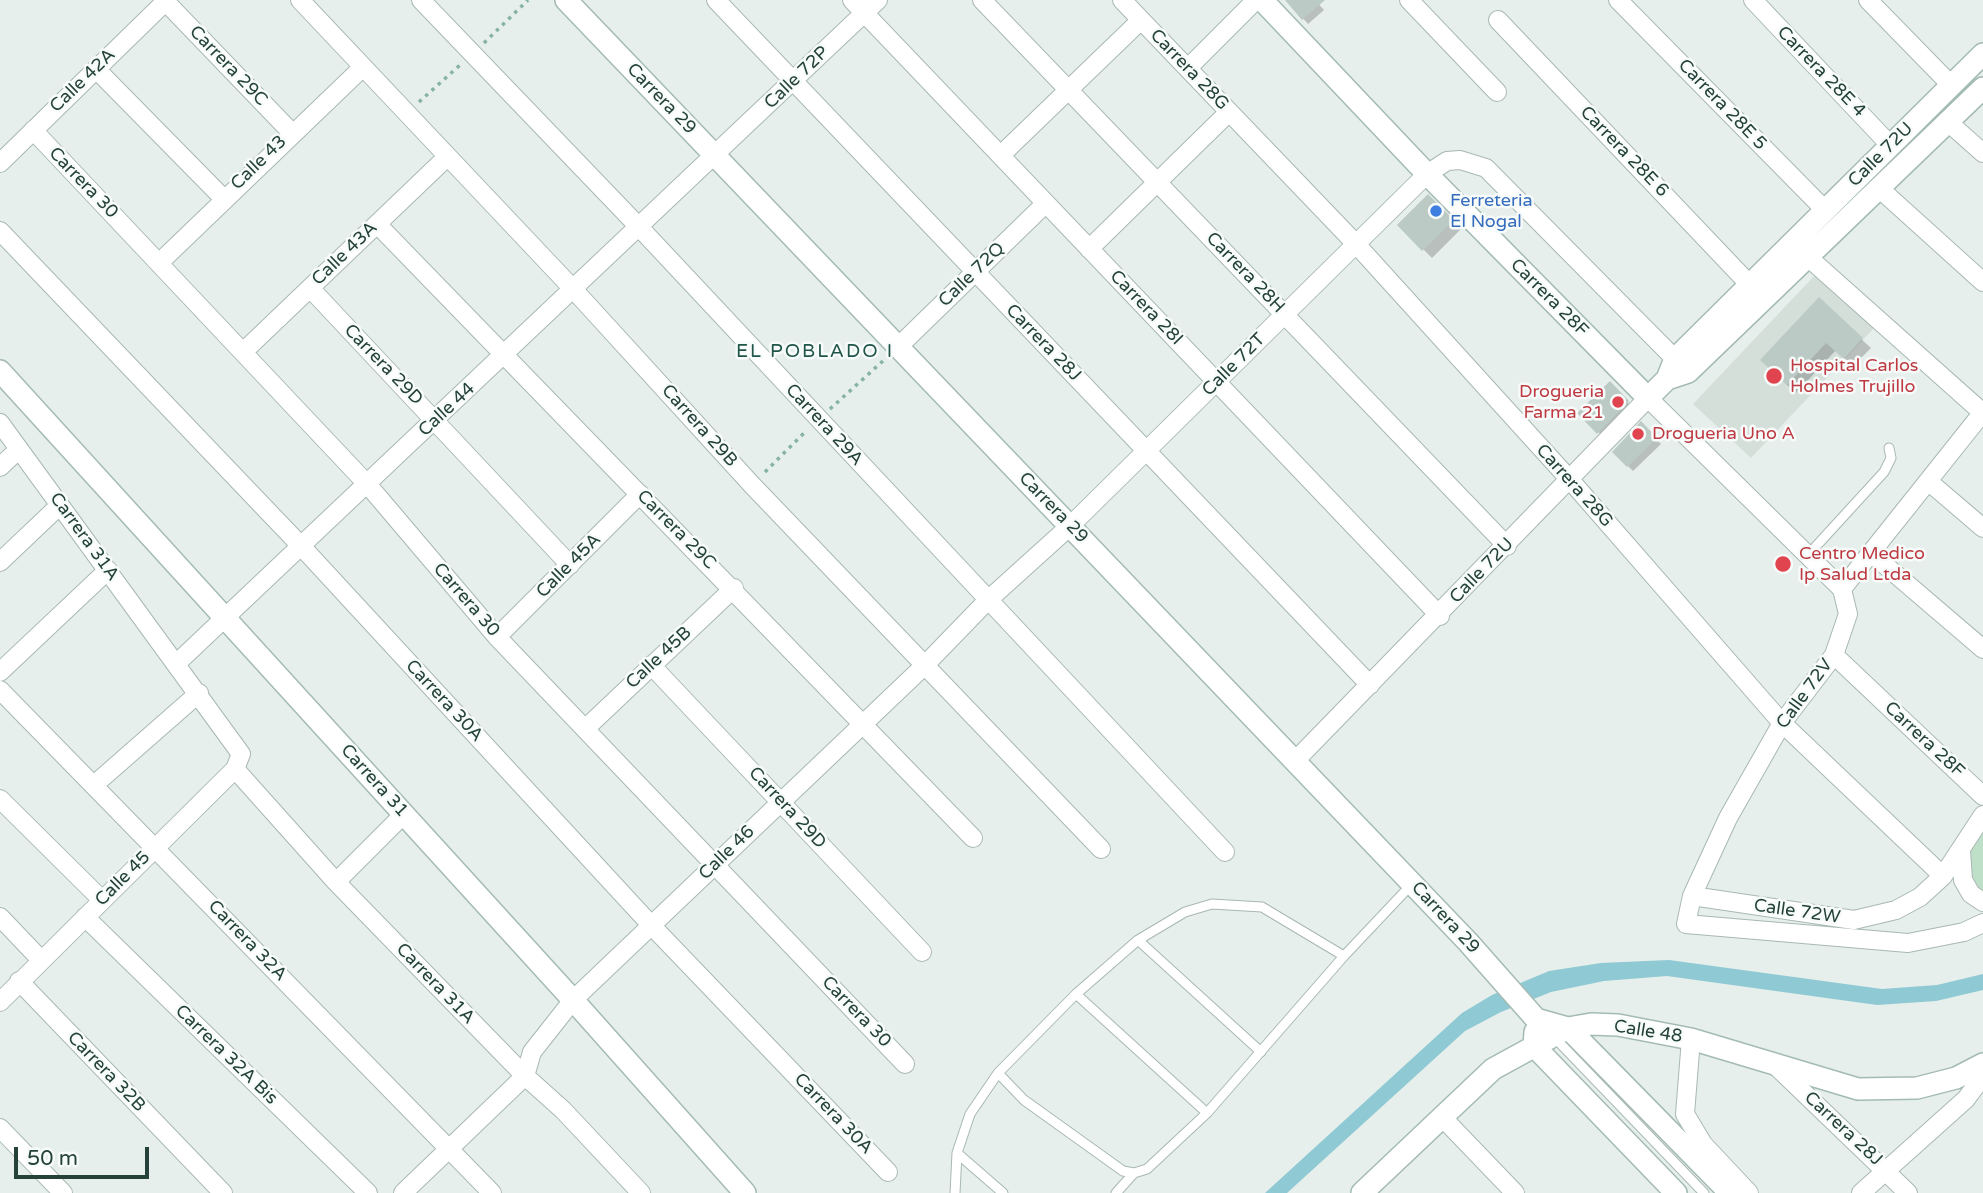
<!DOCTYPE html>
<style>
body{margin:0}
#map{position:relative;width:1983px;height:1193px;overflow:hidden;background:#e6efeb;font-family:"Varela Round",sans-serif}
canvas{display:block}
.scale{position:absolute;left:14px;top:1147px;width:135px;height:32px;box-sizing:border-box;border:4px solid #24423a;border-top:0;padding-left:9px;font-size:21px;line-height:24px;white-space:nowrap;color:#24423a;-webkit-text-stroke:5px #f7fbf9;paint-order:stroke}
</style>
<div id="map">
<canvas width="1983" height="1193"></canvas>
<div class="scale">50 m</div>
</div>
<script>
const ctx = document.querySelector('canvas').getContext('2d');
ctx.lineJoin = 'round';
function paint(path, color) { ctx.fillStyle = color; ctx.fill(path, 'evenodd'); }
const toPath = rows => new Path2D(rows.map(r => 'M' + r).join(''));
function stroke(path, color, width, dash) { ctx.strokeStyle = color; ctx.lineWidth = width; ctx.lineCap = dash ? 'butt' : 'round'; ctx.setLineDash(dash || []); ctx.stroke(path); }
function label(font, color, halo, rows, align = 'center') {
  ctx.font = font + ' "Varela Round",sans-serif'; ctx.lineWidth = 5; ctx.setLineDash([]); ctx.textBaseline = 'middle'; ctx.strokeStyle = halo; ctx.fillStyle = color; for (const [text, x, y, turn = 0] of rows) {
    ctx.save(); ctx.translate(x, y); ctx.rotate((+turn || 0) * Math.PI / 180); ctx.textAlign = isNaN(turn) ? turn : align; if (halo) ctx.strokeText(text, 0, 0); ctx.fillText(text, 0, 0); ctx.restore();
  }
}
paint(toPath([
 [1816,274,1874,328,1751,458,1693,404]
]), '#d4dfda');
paint(toPath([
 [1983,815,1983,902,1960,864]
]), '#bfe0c8');
paint(toPath([
 [1669,960,1882,989,1937,985,1983,974,1983,990,1936,1001,1877,1005,1667,976,1604,981,1551,992,1501,1012,1465,1031,1287,1193,1265,1193,1462,1013,1492,995,1549,971,1601,963]
]), '#8ec9d4');
paint(toPath([
 [1287,0,1315,0,1324,10,1308,24],
 [1428,197,1461,229,1432,258,1399,225],
 [1819,300,1871,348,1853,366,1836,350,1796,393,1770,369],
 [1610,384,1636,411,1607,441,1580,413],
 [1641,424,1661,444,1633,471,1614,452]
]), '#0003');
paint(toPath([
 [1285,0,1325,0,1302,20],
 [1428,194,1454,220,1422,251,1397,225],
 [1819,297,1863,338,1844,359,1826,343,1787,385,1760,360],
 [1610,381,1629,401,1597,434,1577,413],
 [1641,421,1657,438,1627,467,1612,452]
]), '#bbcac4');
const lane = toPath([
 [1808,555,1884,472,1891,458,1889,448],
 [1138,940,1261,1052],
 [1344,956,1262,907,1212,904,1185,912,1138,940,1076,994,998,1073,1024,1100,1123,1171,1134,1173,1147,1169,1207,1113,1344,956,1412,884],
 [1076,994,1207,1113],
 [1553,1036,1704,1193],
 [957,1153,1003,1193],
 [955,1193,957,1153,970,1114,998,1073],
 [1116,1193,1134,1173]
]);
const street = toPath([
 [164,0,291,132],
 [300,0,574,290,752,485,1101,849],
 [421,0,640,228,1225,852],
 [716,0,1370,685],
 [852,0,1440,616],
 [982,0,1507,546],
 [1122,0,1356,244,1571,481,1782,723,1943,876],
 [1409,0,1497,92],
 [1618,0,1825,210],
 [1753,0,1890,145],
 [1868,0,1951,85],
 [1498,20,1750,285],
 [1188,68,1256,0],
 [96,69,223,198],
 [1948,122,1983,153],
 [33,130,368,485,497,637,905,1064],
 [1002,154,1141,20],
 [0,163,167,0],
 [1880,189,1983,282],
 [377,224,973,838],
 [0,231,302,547,651,925,888,1172],
 [1089,249,1229,112],
 [1809,258,1983,413],
 [159,263,363,67],
 [310,288,570,565],
 [898,347,1046,203],
 [243,352,447,157],
 [0,423,241,754,235,769,0,1002],
 [0,467,19,449],
 [1928,481,1983,528],
 [1872,554,1983,649],
 [0,562,60,505],
 [1842,589,1848,614,1834,655,1782,723,1728,818,1692,896,1686,924,1908,943,1964,932,1983,923],
 [1842,589,1983,412],
 [497,637,640,494],
 [1834,655,1983,796],
 [177,663,878,0],
 [651,665,922,952],
 [0,672,108,570],
 [0,690,492,1193],
 [585,729,734,588],
 [1295,761,1648,398,1842,589],
 [235,769,336,882,525,1076,563,1110,641,1193],
 [94,785,199,693],
 [0,799,102,900],
 [1961,850,1963,880,1971,894,1983,902],
 [336,882,404,814],
 [1692,896,1854,920,1896,910,1920,897,1943,876,1983,815],
 [0,917,41,960],
 [85,917,368,1193],
 [19,981,223,1193],
 [1691,1039,1685,1114,1703,1144,1749,1193],
 [1777,1067,1908,1193],
 [1442,1117,1515,1193],
 [0,1128,63,1193],
 [403,1193,525,1076,532,1052,573,1000,924,666,987,601,1070,526,1427,174,1447,161,1460,160,1486,168,1683,367],
 [1861,1193,1966,1099,1983,1076]
]);
const secondary = toPath([
 [566,0,1468,942,1536,1019,1568,1028,1730,1193],
 [1262,0,1427,174,1648,398,1667,379,1675,359,1983,54],
 [0,371,573,1000,745,1193],
 [1667,379,1688,372,1983,88],
 [1535,1032,1534,1046,1676,1193],
 [1362,1193,1493,1069,1568,1028,1591,1024,1618,1025,1691,1039,1858,1089,1917,1088,1956,1078,1983,1064]
]);
stroke(lane, '#a8b8b2', 11);
stroke(street, '#a8b8b2', 20);
stroke(secondary, '#a4bbb3', 24);
stroke(toPath([
 [484,43,528,0],
 [419,102,460,65],
 [830,409,884,360],
 [765,472,806,431]
]), '#86b3a5', 3.5, [3.5, 5]);
stroke(lane, '#fff', 9);
stroke(street, '#fff', 18);
stroke(secondary, '#fff', 21);
for (const [x, y, r, color] of [
 [1436,211,7,"#3f7fe0"],
 [1774,376,9,"#e0444e"],
 [1618,402,7,"#e0444e"],
 [1638,434,7,"#e0444e"],
 [1783,564,9,"#e0444e"]
]) { const dot = new Path2D(); dot.arc(x, y, r, 0, 2 * Math.PI); ctx.fillStyle = color; ctx.fill(dot); stroke(dot, '#f7fbf9', 2.5); }
label('18px', '#24423a', '#f7fbf9', [
 ["Carrera 29C",228,66,46],
 ["Carrera 28G",1189,70,46],
 ["Carrera 28E 4",1821,72,46],
 ["Calle 72P",797,78,-44],
 ["Calle 42A",83,81,-44],
 ["Carrera 29",661,99,46],
 ["Carrera 28E 5",1722,105,46],
 ["Carrera 28E 6",1624,152,46],
 ["Calle 72U",1881,155,-45],
 ["Calle 43",259,163,-44],
 ["Carrera 30",83,183,46],
 ["Calle 43A",345,254,-44],
 ["Carrera 28H",1245,273,46],
 ["Calle 72Q",972,275,-44],
 ["Carrera 28F",1549,298,45],
 ["Carrera 28I",1146,308,46],
 ["Carrera 28J",1043,343,46],
 ["Carrera 29D",383,365,46],
 ["Calle 72T",1234,365,-45],
 ["Calle 44",447,410,-43],
 ["Carrera 29A",824,425,47],
 ["Carrera 29B",699,426,48],
 ["Carrera 28G",1574,486,48],
 ["Carrera 29",1053,508,46],
 ["Carrera 29C",676,530,45],
 ["Carrera 31A",84,537,54],
 ["Calle 45A",569,566,-45],
 ["Calle 72U",1482,571,-46],
 ["Carrera 30",466,600,49],
 ["Calle 45B",659,658,-43],
 ["Calle 72V",1805,694,-54],
 ["Carrera 30A",444,701,47],
 ["Carrera 28F",1924,740,43],
 ["Carrera 31",374,781,48],
 ["Carrera 29D",787,808,47],
 ["Calle 46",727,853,-44],
 ["Calle 45",123,879,-45],
 ["Calle 72W",1797,912,8],
 ["Carrera 29",1445,918,47],
 ["Carrera 32A",247,941,46],
 ["Carrera 31A",435,984,46],
 ["Carrera 30",856,1012,46],
 ["Calle 48",1648,1032,9],
 ["Carrera 32A Bis",226,1055,44],
 ["Carrera 32B",106,1072,46],
 ["Carrera 30A",833,1114,46],
 ["Carrera 28J",1843,1129,43]
]);
label('18px', '#366cbe', '#f7fbf9', [
 ["Ferreteria",1450,201],
 ["El Nogal",1450,222]
], 'left');
label('18px', '#be3a42', '#f7fbf9', [
 ["Hospital Carlos",1790,366],
 ["Holmes Trujillo",1790,387],
 ["Drogueria",1604,392,"right"],
 ["Farma 21",1604,413,"right"],
 ["Drogueria Uno A",1652,434],
 ["Centro Medico",1799,554],
 ["Ip Salud Ltda",1799,575]
], 'left');
ctx.letterSpacing = '2px';
label('19px', '#1f5548', '#f7fbf9', [
 ["EL POBLADO I",815,352]
]);
ctx.letterSpacing = '0px';
</script>
